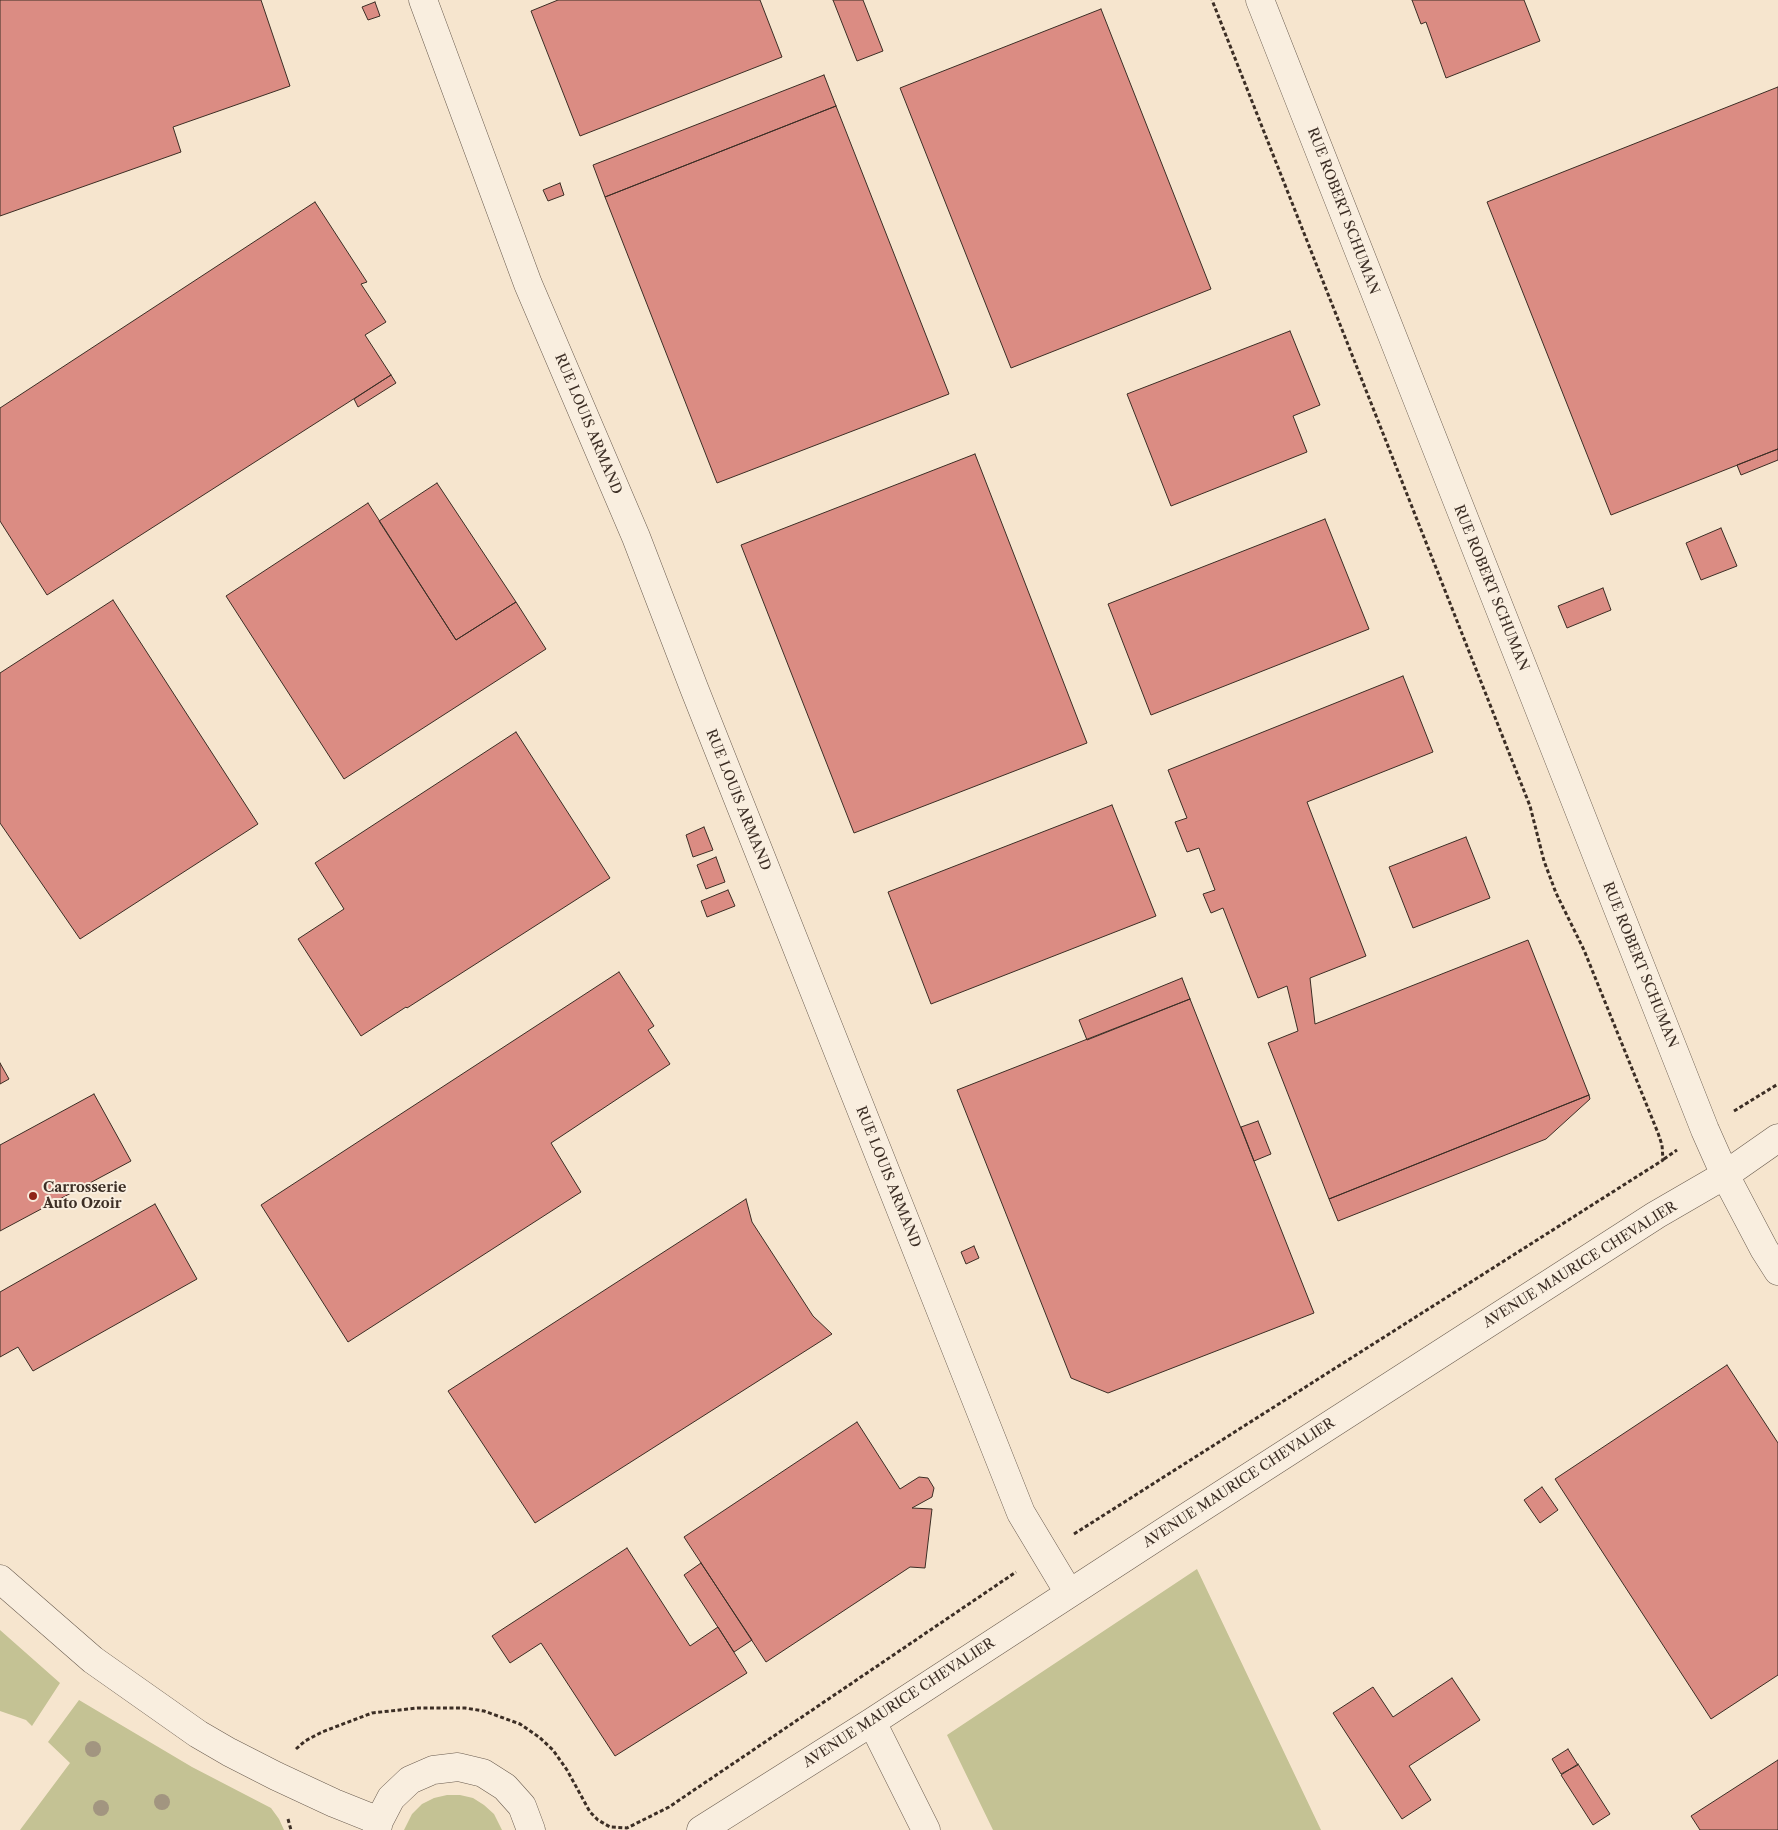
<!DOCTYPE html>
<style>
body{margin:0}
canvas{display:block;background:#f6e5ce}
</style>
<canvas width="1778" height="1830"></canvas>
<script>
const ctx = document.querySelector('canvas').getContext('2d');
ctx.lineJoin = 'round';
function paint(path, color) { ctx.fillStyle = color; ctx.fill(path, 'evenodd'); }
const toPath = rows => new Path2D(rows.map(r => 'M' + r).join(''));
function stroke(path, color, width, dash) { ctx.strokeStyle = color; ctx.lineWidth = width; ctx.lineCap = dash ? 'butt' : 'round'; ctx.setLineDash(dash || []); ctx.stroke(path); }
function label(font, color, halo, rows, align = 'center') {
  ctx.font = font + ' "Libre Caslon Text",serif'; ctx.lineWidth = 4; ctx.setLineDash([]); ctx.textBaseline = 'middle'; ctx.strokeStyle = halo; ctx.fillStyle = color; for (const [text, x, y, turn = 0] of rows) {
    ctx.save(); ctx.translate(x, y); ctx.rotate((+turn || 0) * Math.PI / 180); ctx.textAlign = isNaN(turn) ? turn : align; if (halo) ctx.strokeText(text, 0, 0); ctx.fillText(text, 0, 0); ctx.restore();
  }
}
paint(toPath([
 [1197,1569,1321,1830,993,1830,947,1735],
 [0,1630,60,1683,32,1726,26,1720,0,1711],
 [79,1700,192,1767,271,1808,279,1819,284,1830,20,1830,70,1763,48,1742],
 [447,1795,460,1795,473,1798,484,1805,494,1814,502,1830,404,1830,412,1814,422,1804,434,1798]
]), '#c4c294');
const building = toPath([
 [0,0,261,0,290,86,173,127,181,152,0,216,0,0],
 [558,0,760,0,782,57,580,136,531,11,558,0],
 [833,0,863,0,883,51,857,61,833,0],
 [1412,0,1524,0,1540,41,1446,78,1426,22,1421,24,1412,0],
 [375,2,380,16,368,20,362,7,375,2],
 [1101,9,1211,289,1011,368,900,88,1101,9],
 [824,75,836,106,605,197,593,165,824,75],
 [1778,87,1778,449,1611,515,1487,202,1778,87],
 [836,106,949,394,717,483,605,197,836,106],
 [560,183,564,195,548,201,543,190,560,183],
 [315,202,367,282,361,284,386,322,365,335,391,375,47,595,0,521,0,408,315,202],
 [1290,331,1320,405,1293,416,1307,452,1171,506,1127,394,1290,331],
 [391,375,396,383,358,407,354,399,391,375],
 [1778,449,1778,460,1741,475,1737,465,1778,449],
 [975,454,1087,743,854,833,741,545,975,454],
 [437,483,516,602,456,640,379,521,437,483],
 [368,503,456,640,516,602,546,649,344,779,226,596,368,503],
 [1325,519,1369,629,1151,715,1108,604,1325,519],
 [1721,528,1737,566,1701,580,1686,543,1721,528],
 [1603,588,1611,610,1567,628,1558,606,1603,588],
 [113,600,258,824,80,939,0,823,0,673,113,600],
 [1403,676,1433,752,1307,802,1366,956,1310,978,1315,1024,1528,940,1589,1095,1329,1199,1268,1043,1298,1031,1287,986,1258,998,1223,908,1211,913,1203,894,1215,890,1199,848,1187,852,1175,822,1187,818,1168,770,1403,676],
 [516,732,610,878,407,1008,406,1007,361,1036,298,939,344,909,315,863,516,732],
 [1112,805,1156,916,931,1004,888,892,1112,805],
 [704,827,713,850,693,857,686,835,704,827],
 [1466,837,1490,898,1413,928,1389,867,1466,837],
 [716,857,725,882,706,889,697,865,716,857],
 [728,890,735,906,707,917,701,901,728,890],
 [619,972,654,1026,648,1030,670,1064,551,1143,581,1192,348,1342,261,1205,619,972],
 [1182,978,1190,999,1087,1040,1079,1020,1182,978],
 [1190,999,1314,1313,1108,1393,1071,1378,957,1090,1190,999],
 [0,1063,9,1079,0,1084,0,1063],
 [94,1094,131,1161,0,1231,0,1145,94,1094],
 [1589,1095,1590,1099,1546,1139,1338,1221,1329,1199,1589,1095],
 [1258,1121,1271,1154,1254,1161,1241,1127,1258,1121],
 [746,1199,752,1222,813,1316,832,1334,535,1523,448,1391,746,1199],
 [155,1204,197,1279,33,1371,18,1347,0,1357,0,1292,155,1204],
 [974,1246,979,1258,966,1264,961,1252,974,1246],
 [1727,1365,1778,1443,1778,1675,1711,1719,1555,1479,1727,1365],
 [857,1422,900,1489,919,1477,928,1478,934,1488,932,1497,912,1508,932,1509,925,1568,910,1567,766,1662,684,1537,857,1422],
 [1542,1487,1558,1510,1540,1523,1524,1500,1542,1487],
 [627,1548,690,1646,718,1627,747,1673,615,1756,541,1643,510,1663,492,1636,627,1548],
 [701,1563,752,1640,734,1652,684,1575,701,1563],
 [1452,1678,1480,1720,1409,1766,1431,1800,1402,1819,1333,1713,1373,1687,1393,1717,1452,1678],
 [1568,1749,1578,1765,1561,1774,1552,1759,1568,1749],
 [1778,1760,1778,1830,1700,1830,1691,1816,1778,1760],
 [1578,1764,1610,1814,1593,1825,1561,1775,1578,1764]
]);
paint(building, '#db8c83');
stroke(building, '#3c2e25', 1);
const minor = toPath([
 [423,0,528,284,636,537,694,688,1021,1513,1069,1593],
 [1260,0,1705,1130,1725,1175,1764,1249,1778,1271],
 [0,1579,93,1660,198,1734,229,1752,276,1776,334,1803,379,1821],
 [872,1722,926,1830],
 [377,1830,379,1821,391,1798,410,1780,433,1770,458,1767,483,1773,505,1787,522,1806,531,1830],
 [701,1830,872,1722,1173,1526,1656,1215,1725,1175,1778,1138]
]);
stroke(minor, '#6a5c4f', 29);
stroke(toPath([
 [1734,1111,1778,1084],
 [1664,1159,1677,1150],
 [1074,1534,1663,1160,1662,1145,1658,1133,1584,950,1556,893,1544,861,1530,806,1212,0],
 [296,1749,305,1741,322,1732,372,1713,417,1708,465,1708,484,1711,520,1724,539,1737,553,1750,567,1770,590,1812,598,1820,610,1827,627,1828,669,1807,1016,1572],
 [288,1819,291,1830]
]), '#3c2e25', 3, [4, 2.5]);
stroke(minor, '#f9eedf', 28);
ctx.fillStyle = '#a29580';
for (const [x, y] of [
 [93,1749],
 [162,1802],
 [101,1808]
]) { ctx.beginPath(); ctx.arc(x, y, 8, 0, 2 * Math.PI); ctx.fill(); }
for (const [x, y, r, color] of [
 [33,1196,5,"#8f2418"]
]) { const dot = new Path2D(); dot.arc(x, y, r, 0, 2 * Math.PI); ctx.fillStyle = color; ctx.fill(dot); stroke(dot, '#f9eedf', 2); }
label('14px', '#3c2e25', '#f9eedf', [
 ["RUE ROBERT SCHUMAN",1343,211,69],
 ["RUE LOUIS ARMAND",588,424,67],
 ["RUE ROBERT SCHUMAN",1491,588,68],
 ["RUE LOUIS ARMAND",738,800,68],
 ["RUE ROBERT SCHUMAN",1640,965,68],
 ["RUE LOUIS ARMAND",888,1177,68],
 ["AVENUE MAURICE CHEVALIER",1580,1265,-32],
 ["AVENUE MAURICE CHEVALIER",1239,1483,-33],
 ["AVENUE MAURICE CHEVALIER",899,1703,-33]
]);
label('bold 14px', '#3c2e25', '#f9eedf', [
 ["Carrosserie",43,1188],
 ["Auto Ozoir",43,1204]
], 'left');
</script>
